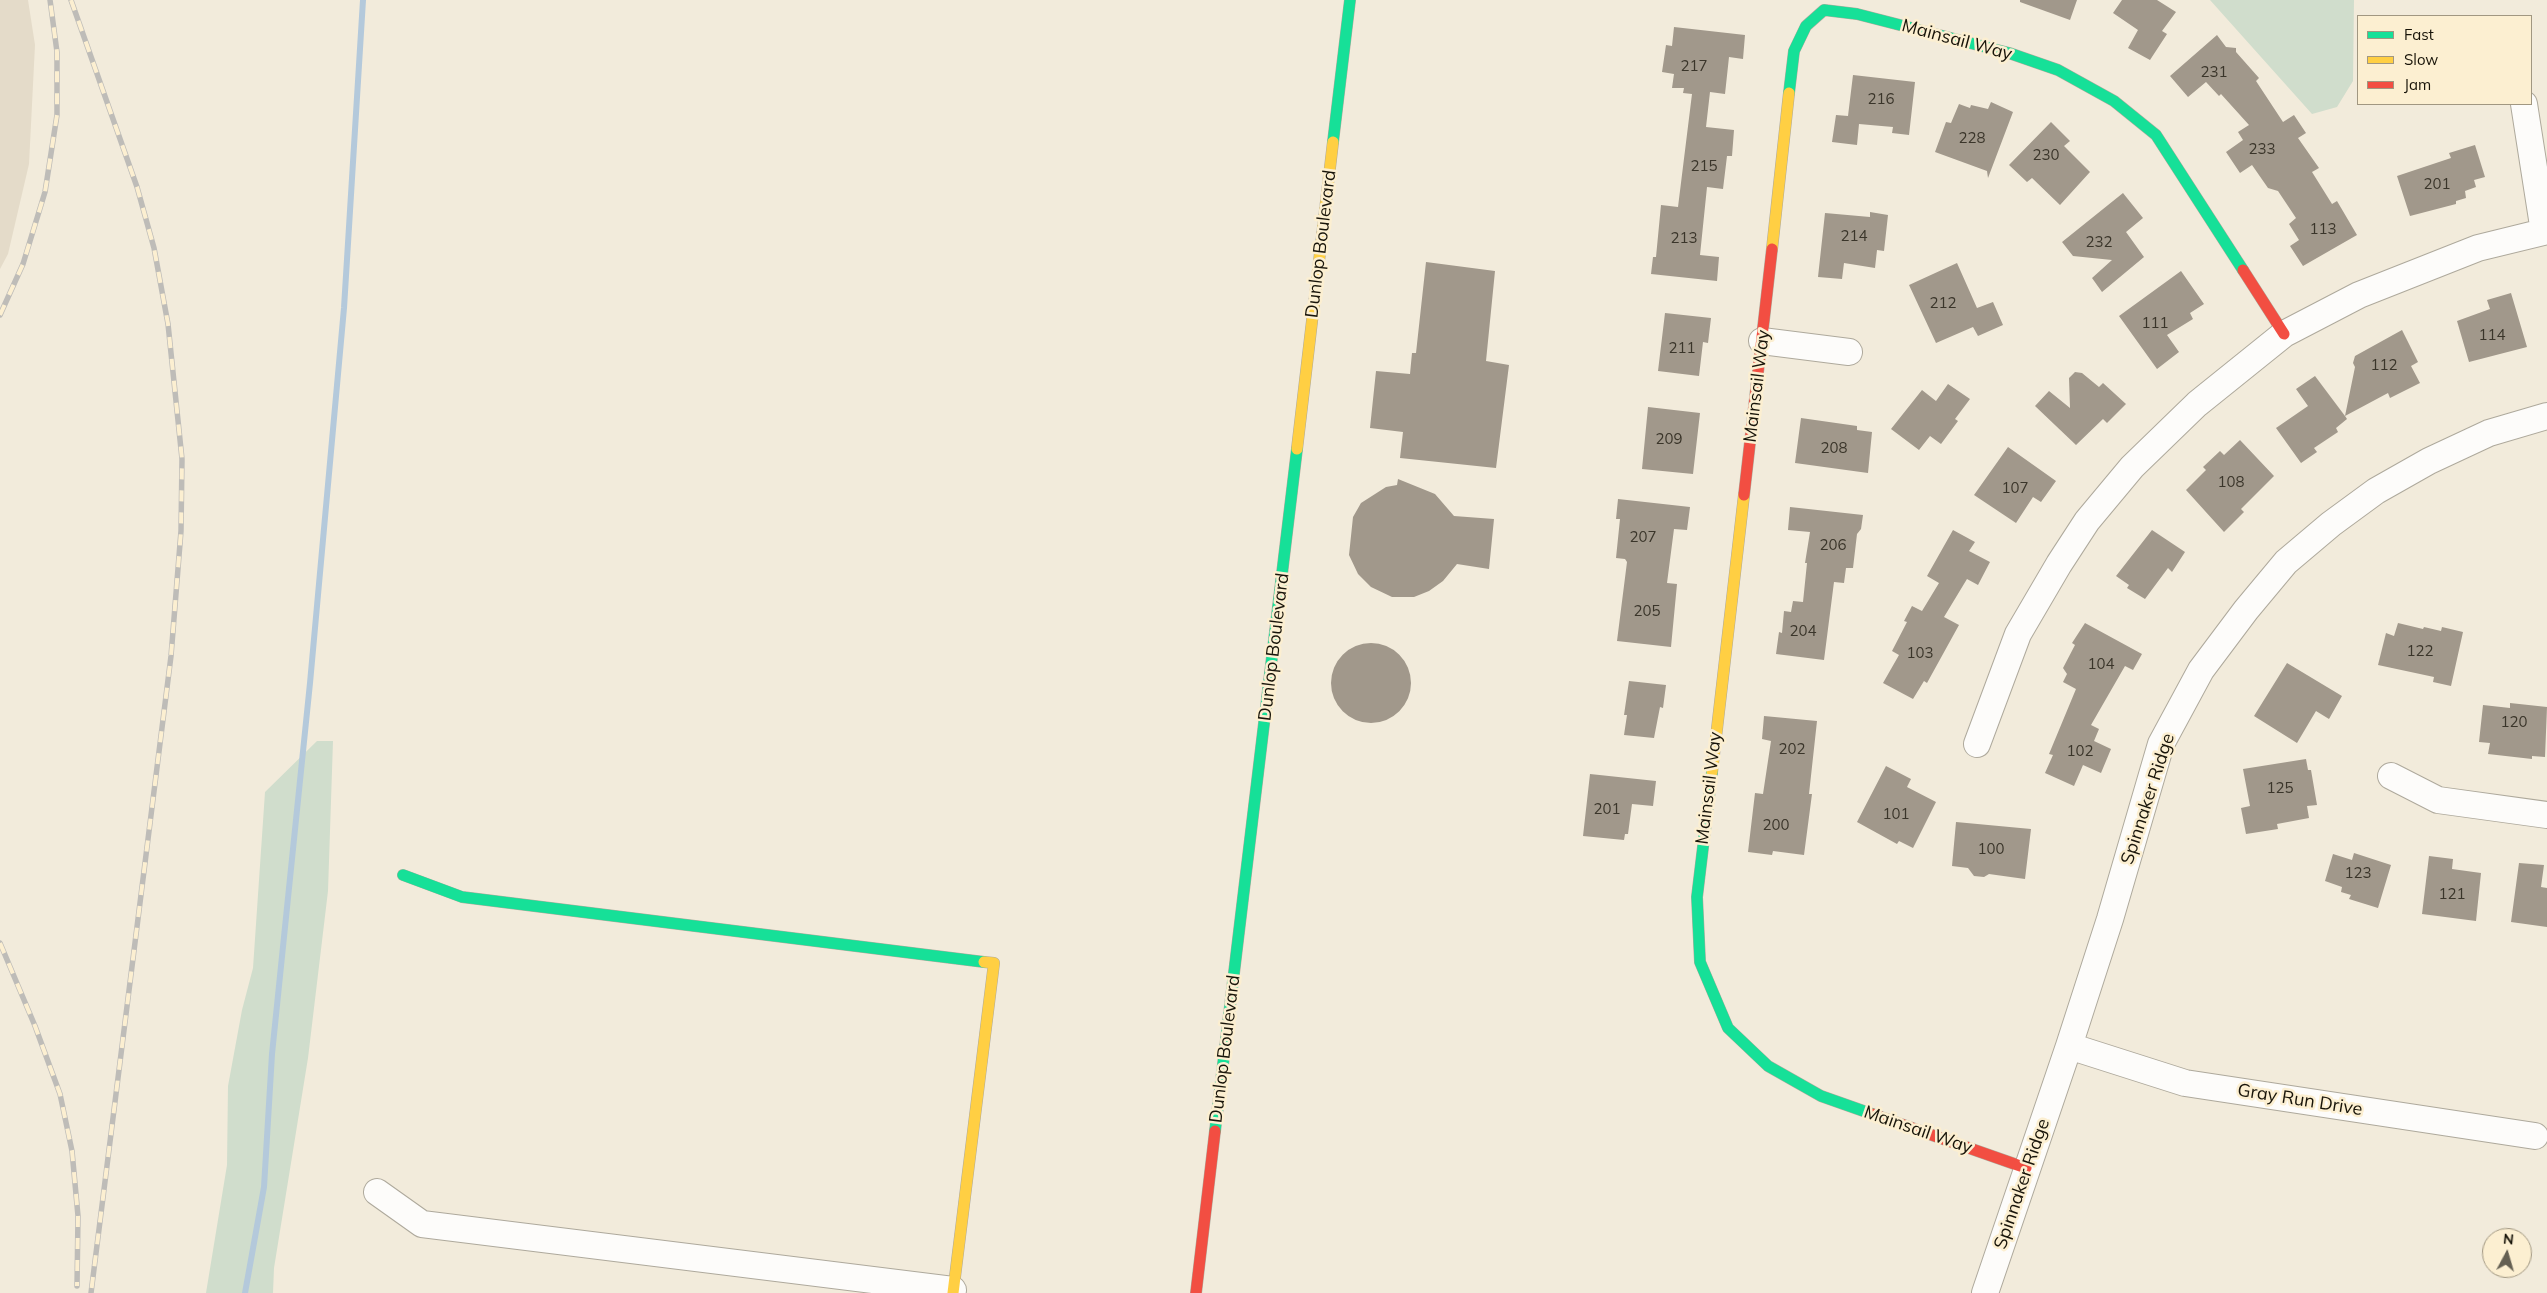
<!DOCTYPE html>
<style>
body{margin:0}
#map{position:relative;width:2547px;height:1293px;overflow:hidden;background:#f2ebdb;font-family:Mulish,sans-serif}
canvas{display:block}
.legend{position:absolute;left:2357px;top:15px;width:175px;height:90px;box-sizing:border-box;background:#fcefd1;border:1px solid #a19781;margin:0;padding:6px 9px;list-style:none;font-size:15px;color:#181409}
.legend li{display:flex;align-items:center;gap:10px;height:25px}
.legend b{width:25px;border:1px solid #a19781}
.north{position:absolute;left:2482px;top:1228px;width:50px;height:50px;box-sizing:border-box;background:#fcefd1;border:1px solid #a19781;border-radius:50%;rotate:6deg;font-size:14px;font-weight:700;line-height:20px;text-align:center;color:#181409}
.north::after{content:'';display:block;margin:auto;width:18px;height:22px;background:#645f52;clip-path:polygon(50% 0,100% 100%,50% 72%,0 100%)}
</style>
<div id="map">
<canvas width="2547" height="1293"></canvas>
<ul class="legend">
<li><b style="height:6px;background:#16e098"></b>Fast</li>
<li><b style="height:6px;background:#ffcf43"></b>Slow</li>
<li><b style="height:6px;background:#f24e42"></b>Jam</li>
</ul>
<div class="north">N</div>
</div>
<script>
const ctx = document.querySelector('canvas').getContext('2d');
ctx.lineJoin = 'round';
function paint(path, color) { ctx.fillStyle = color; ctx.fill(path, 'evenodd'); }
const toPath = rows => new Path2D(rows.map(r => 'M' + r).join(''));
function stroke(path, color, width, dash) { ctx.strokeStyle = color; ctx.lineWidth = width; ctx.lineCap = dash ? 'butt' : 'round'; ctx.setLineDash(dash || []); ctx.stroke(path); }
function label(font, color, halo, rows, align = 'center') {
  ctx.font = font + ' Mulish,sans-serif'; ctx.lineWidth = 5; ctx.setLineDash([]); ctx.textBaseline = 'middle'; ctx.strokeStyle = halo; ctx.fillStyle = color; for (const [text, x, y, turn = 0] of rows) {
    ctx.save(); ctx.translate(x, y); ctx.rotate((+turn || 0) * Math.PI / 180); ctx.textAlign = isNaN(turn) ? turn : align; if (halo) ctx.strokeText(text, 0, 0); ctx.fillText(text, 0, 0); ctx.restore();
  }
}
paint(toPath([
 [0,0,28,0,35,45,29,164,8,254,0,269]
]), '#e4dbc9');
paint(toPath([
 [2210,0,2354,0,2353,81,2337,107,2312,114],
 [317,741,333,741,328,891,308,1058,274,1268,273,1293,206,1293,227,1165,228,1086,242,1010,253,968,265,792]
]), '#d0ddcc');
stroke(toPath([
 [245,1293,264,1187,272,1054,310,683,344,308,363,0]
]), '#b4c9db', 6);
paint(toPath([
 [2020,0,2077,0,2070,20,2020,2],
 [2122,0,2157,0,2176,12,2162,31,2167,34,2150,60,2128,48,2138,30,2113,13],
 [1674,27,1745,35,1743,59,1729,57,1725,94,1710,92,1706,127,1734,130,1732,156,1727,156,1723,189,1707,187,1700,255,1719,257,1717,281,1651,274,1653,257,1656,257,1661,205,1678,207,1692,94,1683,93,1684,88,1672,88,1674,74,1662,72,1666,45,1672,46],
 [2217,35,2226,47,2236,48,2236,52,2259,78,2256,81,2283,122,2294,115,2306,133,2298,138,2319,168,2312,172,2332,204,2337,201,2357,235,2303,266,2290,246,2299,240,2289,224,2296,218,2278,191,2268,188,2252,165,2240,173,2226,152,2243,140,2238,132,2249,125,2221,94,2219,96,2206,82,2188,97,2170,76],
 [1853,75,1915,82,1909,135,1892,133,1893,127,1859,124,1857,145,1832,142,1836,115,1848,116],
 [1991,102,2013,112,1988,178,1987,171,1935,152,1946,122,1951,123,1959,104,1970,108,1971,105,1988,109],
 [2051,122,2070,141,2064,146,2090,172,2060,205,2032,178,2027,182,2009,165],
 [2475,145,2485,177,2474,180,2476,187,2465,191,2466,198,2456,201,2456,204,2410,216,2397,176,2451,158,2449,153],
 [2123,193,2143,218,2126,232,2144,257,2102,292,2092,278,2112,260,2073,256,2062,242],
 [1870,212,1888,215,1884,251,1877,250,1875,268,1844,263,1842,279,1818,277,1825,213,1870,217],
 [1426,262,1495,271,1486,361,1509,365,1496,468,1400,458,1403,432,1370,428,1376,371,1410,374,1412,353,1416,353],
 [1957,263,1977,308,1993,302,2003,325,1978,336,1973,327,1936,343,1909,285],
 [2181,271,2204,304,2190,313,2193,319,2167,335,2179,352,2157,369,2119,316],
 [2511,293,2527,347,2469,362,2457,321,2490,309,2487,300],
 [1665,313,1711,318,1708,343,1703,342,1699,376,1658,371],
 [2402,330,2418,362,2411,366,2420,383,2390,398,2388,393,2345,416,2347,419,2336,428,2338,432,2314,448,2317,452,2301,463,2276,428,2308,406,2296,389,2315,376,2345,416,2355,367,2353,363,2355,356],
 [2075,372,2082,373,2099,387,2103,383,2126,404,2107,423,2103,419,2076,445,2035,406,2049,391,2070,408,2069,378],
 [1948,384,1970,399,1955,419,1958,421,1941,444,1930,436,1919,450,1891,429,1922,390,1936,401],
 [1648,407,1700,413,1693,474,1642,469],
 [1801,418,1857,426,1857,430,1872,432,1868,473,1795,463],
 [2240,440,2274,476,2241,509,2244,512,2224,532,2186,490,2206,470,2203,467,2220,451,2224,455],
 [2008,447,2056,481,2041,502,2033,497,2016,523,1974,495],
 [1398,479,1435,494,1454,516,1494,519,1489,569,1457,564,1443,581,1429,591,1414,597,1392,597,1371,587,1358,574,1349,555,1353,517,1361,503,1386,487,1397,485],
 [1618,499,1690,507,1687,530,1674,529,1667,583,1677,584,1671,647,1617,641,1627,562,1625,559,1616,558,1620,519,1616,519],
 [1790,507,1863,515,1861,529,1857,534,1853,568,1846,568,1844,583,1834,582,1824,660,1776,654,1779,632,1782,633,1784,611,1791,612,1793,601,1803,602,1807,563,1805,563,1810,532,1788,530],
 [1953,530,1975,542,1969,551,1990,562,1978,585,1967,579,1944,617,1959,625,1927,683,1924,681,1913,699,1883,683,1899,655,1892,651,1907,622,1904,621,1912,606,1922,611,1939,583,1927,576],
 [2152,530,2185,552,2172,572,2168,568,2145,599,2127,588,2129,585,2116,576],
 [2085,623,2142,654,2133,670,2125,666,2091,725,2099,729,2094,741,2111,749,2101,773,2083,765,2074,786,2045,773,2053,755,2049,754,2076,689,2063,682,2067,674,2063,668,2075,645,2072,643],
 [2398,623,2423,629,2424,627,2441,631,2442,627,2463,632,2451,686,2433,682,2434,677,2378,665,2386,633,2394,636],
 '1331 683a40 40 0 1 1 80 0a40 40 0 1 1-80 0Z',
 [2287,663,2342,696,2329,719,2316,711,2297,743,2254,716],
 [1629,681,1666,685,1663,708,1660,707,1654,738,1624,735,1627,715,1624,715],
 [2510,703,2547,707,2545,757,2532,756,2532,759,2488,754,2490,743,2479,742,2483,705,2510,708],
 [1764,716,1817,721,1809,794,1812,794,1804,855,1773,851,1772,855,1748,852,1755,793,1763,794,1771,741,1762,739],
 [2306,759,2308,770,2311,770,2317,805,2307,806,2309,818,2277,824,2278,829,2246,834,2241,808,2250,806,2243,769],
 [1886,766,1911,779,1907,787,1936,802,1913,848,1899,841,1897,844,1857,822],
 [1590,774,1656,781,1653,806,1632,804,1628,834,1625,834,1624,840,1583,836],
 [1956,822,2031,829,2025,879,1989,874,1984,877,1974,876,1968,868,1952,866],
 [2354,853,2391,865,2378,908,2349,899,2351,895,2341,892,2342,887,2325,881,2333,854,2352,860],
 [2429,856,2453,859,2452,869,2481,873,2476,921,2422,914],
 [2519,863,2544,865,2541,887,2547,888,2547,927,2511,922]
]), '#a1988b');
const street = toPath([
 [2524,104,2544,232],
 [1762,341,1849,352],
 [1977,744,2018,634,2059,564,2087,521,2132,467,2197,404,2284,334,2359,295,2478,248,2547,231],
 [2391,776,2438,800,2547,815],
 [2069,1046,2185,1083,2535,1136],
 [377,1192,422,1224,953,1290],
 [1985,1293,2069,1046,2110,919,2161,744,2201,670,2246,610,2286,562,2331,524,2376,491,2429,461,2489,433,2547,416]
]);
const fast = toPath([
 [1789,93,1794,51,1806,26,1824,10,1857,14,2009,53,2058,70,2114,101,2156,135,2243,270],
 [1333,142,1350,0],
 [1712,772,1697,897,1700,962,1728,1028,1768,1066,1821,1096,1872,1114],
 [403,875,462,897,984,962],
 [1215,1131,1297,449]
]);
const slow = toPath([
 [1772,249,1789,93],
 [1297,449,1333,142],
 [1712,772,1744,495],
 [953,1293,994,963,984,962]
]);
const jam = toPath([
 [2243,270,2284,334],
 [1744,495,1772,249],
 [1872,1114,2026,1168],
 [1196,1293,1215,1131]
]);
stroke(street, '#aea99c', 28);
stroke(fast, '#aea99c', 12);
stroke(slow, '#aea99c', 12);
stroke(jam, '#aea99c', 12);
stroke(street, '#fdfcfa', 26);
stroke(fast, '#16e098', 11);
stroke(slow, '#ffcf43', 11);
stroke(jam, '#f24e42', 11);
const rail = toPath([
 [71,0,137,187,154,248,168,324,182,459,181,531,171,656,91,1293],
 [0,315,23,264,45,192,57,115,57,52,50,0],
 [0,943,35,1026,60,1094,72,1151,78,1216,77,1286]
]);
stroke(rail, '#bebcb8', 5.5);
stroke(rail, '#fcefd1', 4, [11]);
label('15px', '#3a352a', null, [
 ["217",1694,66],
 ["231",2214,72],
 ["216",1881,99],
 ["228",1972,138],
 ["233",2262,149],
 ["230",2046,155],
 ["215",1704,166],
 ["201",2437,184],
 ["113",2323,229],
 ["214",1854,236],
 ["213",1684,238],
 ["232",2099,242],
 ["212",1943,303],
 ["111",2155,323],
 ["114",2492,335],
 ["211",1682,348],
 ["112",2384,365],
 ["209",1669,439],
 ["208",1834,448],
 ["108",2231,482],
 ["107",2015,488],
 ["207",1643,537],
 ["206",1833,545],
 ["205",1647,611],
 ["204",1803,631],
 ["122",2420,651],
 ["103",1920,653],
 ["104",2101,664],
 ["120",2514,722],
 ["202",1792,749],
 ["102",2080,751],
 ["125",2280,788],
 ["201",1607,809],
 ["101",1896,814],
 ["200",1776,825],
 ["100",1991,849],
 ["123",2358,873],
 ["121",2452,894]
]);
label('18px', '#181409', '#fcefd1', [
 ["Mainsail Way",1957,40,15],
 ["Dunlop Boulevard",1321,244,-83],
 ["Mainsail Way",1757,386,-83],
 ["Dunlop Boulevard",1274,647,-83],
 ["Mainsail Way",1709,788,-83],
 ["Spinnaker Ridge",2148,799,-72],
 ["Dunlop Boulevard",1225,1049,-83],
 ["Gray Run Drive",2300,1100,9],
 ["Mainsail Way",1918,1130,19],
 ["Spinnaker Ridge",2022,1184,-71]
]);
</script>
